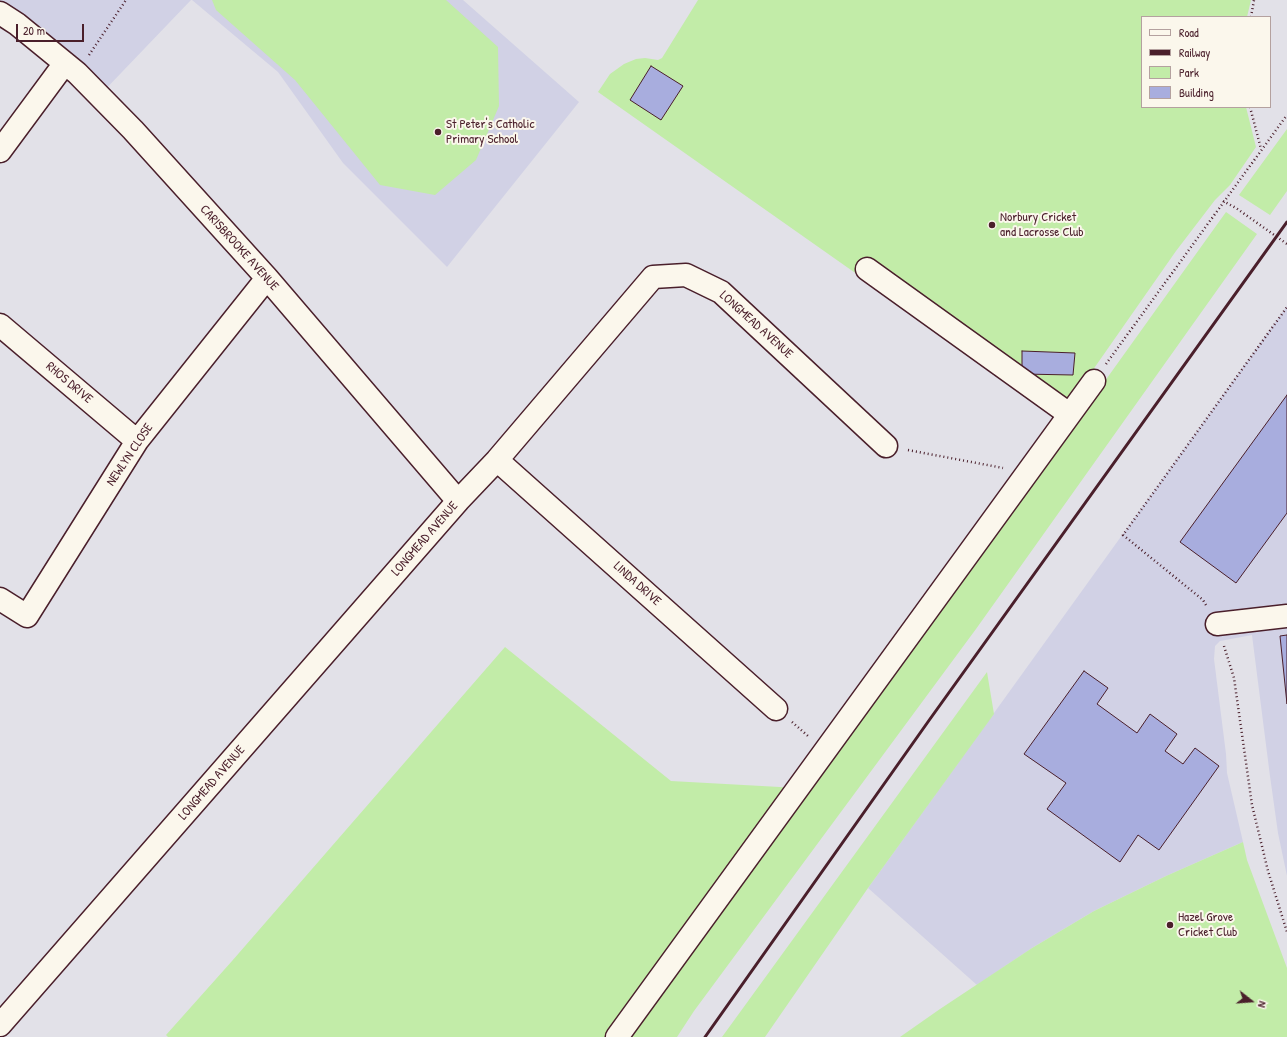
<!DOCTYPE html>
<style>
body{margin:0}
#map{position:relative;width:1287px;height:1037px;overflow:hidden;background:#e2e1e8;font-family:"Patrick Hand",sans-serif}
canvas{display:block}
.legend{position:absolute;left:1141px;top:16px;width:130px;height:92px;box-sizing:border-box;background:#fbf7ec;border:1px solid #b4a19f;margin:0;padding:5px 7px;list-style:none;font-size:12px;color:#4a1f2b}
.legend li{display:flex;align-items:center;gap:8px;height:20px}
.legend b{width:20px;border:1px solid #b4a19f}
.north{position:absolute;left:1231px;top:981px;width:40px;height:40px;-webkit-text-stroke:3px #fbf7ec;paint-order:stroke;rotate:107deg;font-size:11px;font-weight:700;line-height:16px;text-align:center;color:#4a1f2b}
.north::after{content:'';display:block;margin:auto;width:14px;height:18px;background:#4a1f2b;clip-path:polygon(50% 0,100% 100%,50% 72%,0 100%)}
.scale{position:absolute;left:16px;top:24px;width:68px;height:18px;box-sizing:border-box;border:2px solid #4a1f2b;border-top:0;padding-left:5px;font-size:12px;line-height:14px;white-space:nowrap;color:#4a1f2b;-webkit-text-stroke:3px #fbf7ec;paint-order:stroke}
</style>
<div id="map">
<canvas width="1287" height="1037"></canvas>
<ul class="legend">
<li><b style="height:5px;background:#fbf7ec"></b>Road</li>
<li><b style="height:5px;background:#4a1f2b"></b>Railway</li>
<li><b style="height:11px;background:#c2eca8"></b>Park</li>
<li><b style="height:11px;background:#a8adde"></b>Building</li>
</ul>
<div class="north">N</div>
<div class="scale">20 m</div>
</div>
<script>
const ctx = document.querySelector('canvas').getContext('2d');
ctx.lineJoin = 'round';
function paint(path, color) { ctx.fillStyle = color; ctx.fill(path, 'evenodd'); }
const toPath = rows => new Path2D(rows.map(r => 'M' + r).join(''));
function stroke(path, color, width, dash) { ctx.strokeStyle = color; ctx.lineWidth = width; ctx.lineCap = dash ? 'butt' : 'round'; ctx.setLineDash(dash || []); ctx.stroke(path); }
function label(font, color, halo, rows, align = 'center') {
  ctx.font = font + ' "Patrick Hand",sans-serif'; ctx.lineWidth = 4; ctx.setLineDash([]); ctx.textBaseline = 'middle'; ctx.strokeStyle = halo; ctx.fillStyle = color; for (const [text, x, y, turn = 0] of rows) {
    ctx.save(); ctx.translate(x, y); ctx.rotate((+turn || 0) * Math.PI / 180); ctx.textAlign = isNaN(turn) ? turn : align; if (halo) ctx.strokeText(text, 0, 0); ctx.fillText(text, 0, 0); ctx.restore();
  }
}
paint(toPath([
 [0,0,191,0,99,96,0,13],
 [192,0,463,0,579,102,447,267,343,163,278,72],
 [1287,306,1287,876,1278,833,1270,776,1252,635,1220,641,1215,646,1214,659,1226,754,1227,773,1243,842,1166,876,1094,911,1032,948,977,985,868,888]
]), '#d1d1e5');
paint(toPath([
 [212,0,446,0,498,47,499,106,476,160,435,195,380,185,295,80,216,10],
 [698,0,1251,0,1247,17,1142,17,1142,107,1246,107,1256,147,1230,185,1215,200,1176,251,1060,417,598,92,610,74,624,64,636,59,645,58,658,60,662,58],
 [1287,129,1287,191,1270,215,1239,195],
 [1226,212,1257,234,976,629,694,1011,677,1037,626,1037,1082,413],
 [505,647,671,781,798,788,618,1037,168,1037,166,1035,232,961],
 [987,672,994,714,868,888,765,1037,722,1037],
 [1243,842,1247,860,1287,968,1287,1037,900,1037,940,1009,1032,948,1094,911,1166,876]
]), '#c2eca8');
const building = toPath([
 [651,66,683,86,661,120,630,100,651,66],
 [1022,351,1075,353,1073,375,1022,374,1022,351],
 [1287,395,1287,513,1236,583,1180,542,1287,395],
 [1287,635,1287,704,1280,636,1287,635],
 [1084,671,1108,688,1097,704,1137,733,1150,714,1177,734,1165,751,1183,764,1195,748,1219,766,1159,850,1138,835,1120,862,1047,809,1066,783,1024,754,1084,671]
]);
paint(building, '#a8adde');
stroke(building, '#4a1f2b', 1);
const minor = toPath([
 [0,13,17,24,77,73,133,130,267,278,458,501],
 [0,151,65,63],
 [867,269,1069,414],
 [0,325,137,441],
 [497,460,776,709],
 [0,599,27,616,137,441,267,278],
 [1217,624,1287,616],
 [0,1025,458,501,497,460,653,277,686,275,721,292,886,446],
 [617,1037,1094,381]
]);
stroke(minor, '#4a1f2b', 25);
stroke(toPath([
 [1251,17,1254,0],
 [89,55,126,0],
 [1250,107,1261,149],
 [1106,364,1287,115],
 [908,450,1003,468],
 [1206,605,1203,600,1123,535,1287,307],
 [1224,646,1234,678,1252,805,1268,871,1287,932],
 [792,722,808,736]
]), '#4a1f2b', 2.5, [1, 3]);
stroke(minor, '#fbf7ec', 22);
stroke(toPath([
 [705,1037,930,719,1287,222]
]), '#4a1f2b', 3);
stroke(toPath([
 [1223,201,1236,208,1287,244]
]), '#4a1f2b', 2.5, [1, 3]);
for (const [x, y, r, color] of [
 [438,132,4,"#4a1f2b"],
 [992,225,4,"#4a1f2b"],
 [1170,925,4,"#4a1f2b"]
]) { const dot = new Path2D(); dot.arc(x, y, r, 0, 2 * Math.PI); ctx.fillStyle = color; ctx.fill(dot); stroke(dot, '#fbf7ec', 1.5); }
label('13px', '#4a1f2b', '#fbf7ec', [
 ["St Peter's Catholic",446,125],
 ["Primary School",446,140],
 ["Norbury Cricket",1000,218],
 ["and Lacrosse Club",1000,233],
 ["Hazel Grove",1178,918],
 ["Cricket Club",1178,933]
], 'left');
label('13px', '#4a1f2b', '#fbf7ec', [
 ["CARISBROOKE AVENUE",239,248,48],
 ["LONGMEAD AVENUE",756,325,42],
 ["RHOS DRIVE",69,383,40],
 ["NEWLYN CLOSE",130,455,-56],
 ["LONGMEAD AVENUE",425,539,-49],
 ["LINDA DRIVE",637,584,42],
 ["LONGMEAD AVENUE",212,783,-49]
]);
</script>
